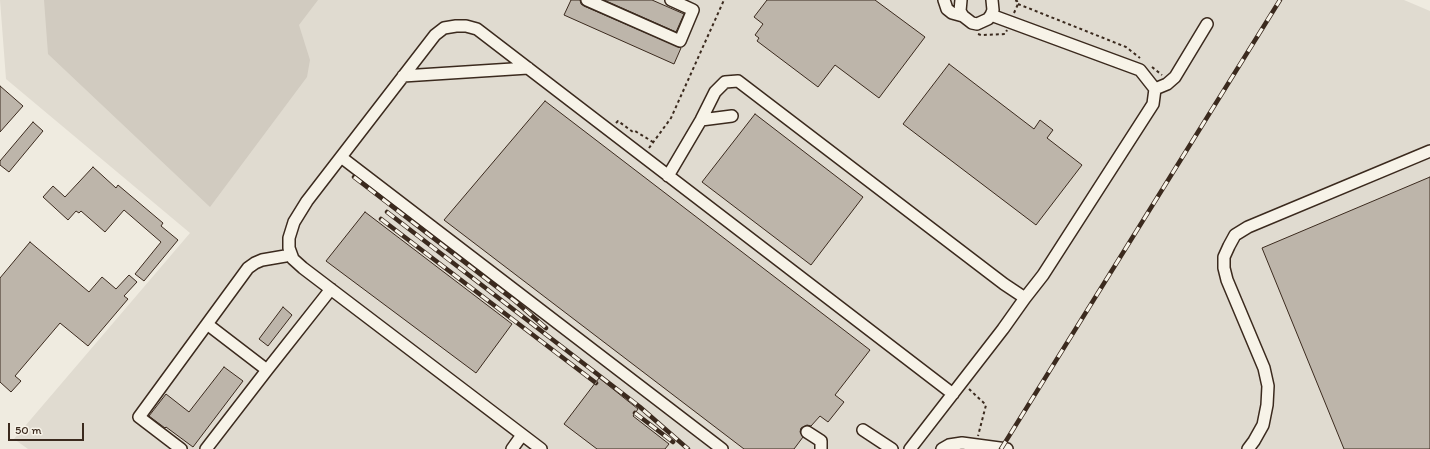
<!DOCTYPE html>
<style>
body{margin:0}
#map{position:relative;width:1430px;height:449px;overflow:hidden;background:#efebe0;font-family:Itim,sans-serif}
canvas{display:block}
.scale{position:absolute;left:8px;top:423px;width:76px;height:18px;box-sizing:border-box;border:2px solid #3b2a1e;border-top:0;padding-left:5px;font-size:12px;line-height:14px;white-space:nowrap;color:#3b2a1e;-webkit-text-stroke:3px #f7f3e8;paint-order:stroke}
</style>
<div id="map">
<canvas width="1430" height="449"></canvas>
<div class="scale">50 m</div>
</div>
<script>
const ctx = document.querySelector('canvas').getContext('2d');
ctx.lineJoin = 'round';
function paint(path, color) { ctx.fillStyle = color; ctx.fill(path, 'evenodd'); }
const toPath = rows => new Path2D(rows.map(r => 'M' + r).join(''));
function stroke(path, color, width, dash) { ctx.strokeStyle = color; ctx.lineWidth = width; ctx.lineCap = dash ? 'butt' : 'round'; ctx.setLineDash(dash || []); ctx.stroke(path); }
paint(toPath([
 [0,0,1404,0,1430,11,1430,449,28,449,14,439,190,233,6,79]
]), '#e0dbd0');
paint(toPath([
 [44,0,318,0,299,25,310,60,307,77,210,207,48,54]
]), '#d1cbc0');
const building = toPath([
 [571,0,580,0,581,4,584,6,681,48,674,64,564,15,571,0],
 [604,0,652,0,684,14,676,32,604,0],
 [767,0,875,0,925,37,879,98,835,65,818,87,757,41,759,38,755,35,763,24,754,17,767,0],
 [949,64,1034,129,1040,120,1053,130,1047,138,1082,165,1036,225,903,124,949,64],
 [0,86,23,106,0,132,0,86],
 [545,101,870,350,835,395,844,402,828,422,820,416,811,426,807,425,801,428,800,432,803,437,794,449,744,449,444,220,545,101],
 [755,114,863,197,811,265,702,182,755,114],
 [33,122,43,131,9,172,0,165,0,161,33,122],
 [93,167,116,188,118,185,163,223,161,226,178,240,144,281,135,274,161,242,124,210,105,232,81,211,79,213,76,211,68,220,43,197,53,186,65,197,93,167],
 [1430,177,1430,449,1344,449,1262,248,1430,177],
 [365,212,512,324,476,373,326,261,365,212],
 [30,242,89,292,102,277,116,289,129,275,137,282,124,296,128,299,88,346,60,323,15,376,21,381,11,392,0,382,0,278,30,242],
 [283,307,292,315,268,346,259,339,283,307],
 [224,367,243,381,193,447,166,427,165,428,149,416,166,394,189,412,224,367],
 [599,378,638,409,633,416,669,444,665,449,597,449,564,424,599,378]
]);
paint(building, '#bdb5aa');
stroke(building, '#3b2a1e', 1);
const minor = toPath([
 [587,0,680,41,693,10,671,0],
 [944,0,947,9,952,13,963,16],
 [961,0,960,11,963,16,972,23,977,24,988,19,991,15,993,10,992,0],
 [991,15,1140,70,1155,89,1153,104,1043,275,1025,298],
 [403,76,528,68],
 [1155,89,1167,84,1175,77,1207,24],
 [701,120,732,116],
 [341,157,722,449],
 [668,176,701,120,715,92,725,82,738,81,1004,284,1025,298,1003,329,910,449],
 [207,324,267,370],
 [863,430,892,449],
 [807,432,821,441,821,449],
 [181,449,139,417,248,268,255,263,262,260,291,255],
 [206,449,267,370,331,289],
 [512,449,522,435],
 [541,449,303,268,293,259,289,248,289,238,294,222,307,201,435,35,444,28,456,26,466,26,477,29,953,394],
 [942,449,949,445,962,443,1007,449],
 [1248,449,1254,441,1263,425,1267,405,1268,386,1264,368,1227,280,1224,268,1224,257,1229,246,1235,235,1248,227,1430,151]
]);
stroke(minor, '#3b2a1e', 14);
stroke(toPath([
 [1018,4,1126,47,1140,58],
 [1014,13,1018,4,1017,1,1014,0],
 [978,34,981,35,1005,34,1007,30],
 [1152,67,1162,75],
 [616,123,618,121,633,132,635,131,653,142],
 [649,148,671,118,724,0],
 [969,389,986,405,978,436]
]), '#3b2a1e', 2, [3, 3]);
stroke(minor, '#f7f3e8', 11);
const rail = toPath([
 [354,177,515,301,546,328],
 [387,212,640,407,688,449],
 [381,219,596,383],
 [635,413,673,442],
 [1001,449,1280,0]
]);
stroke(rail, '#3b2a1e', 4.5);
stroke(rail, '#f7f3e8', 3, [9]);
</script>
